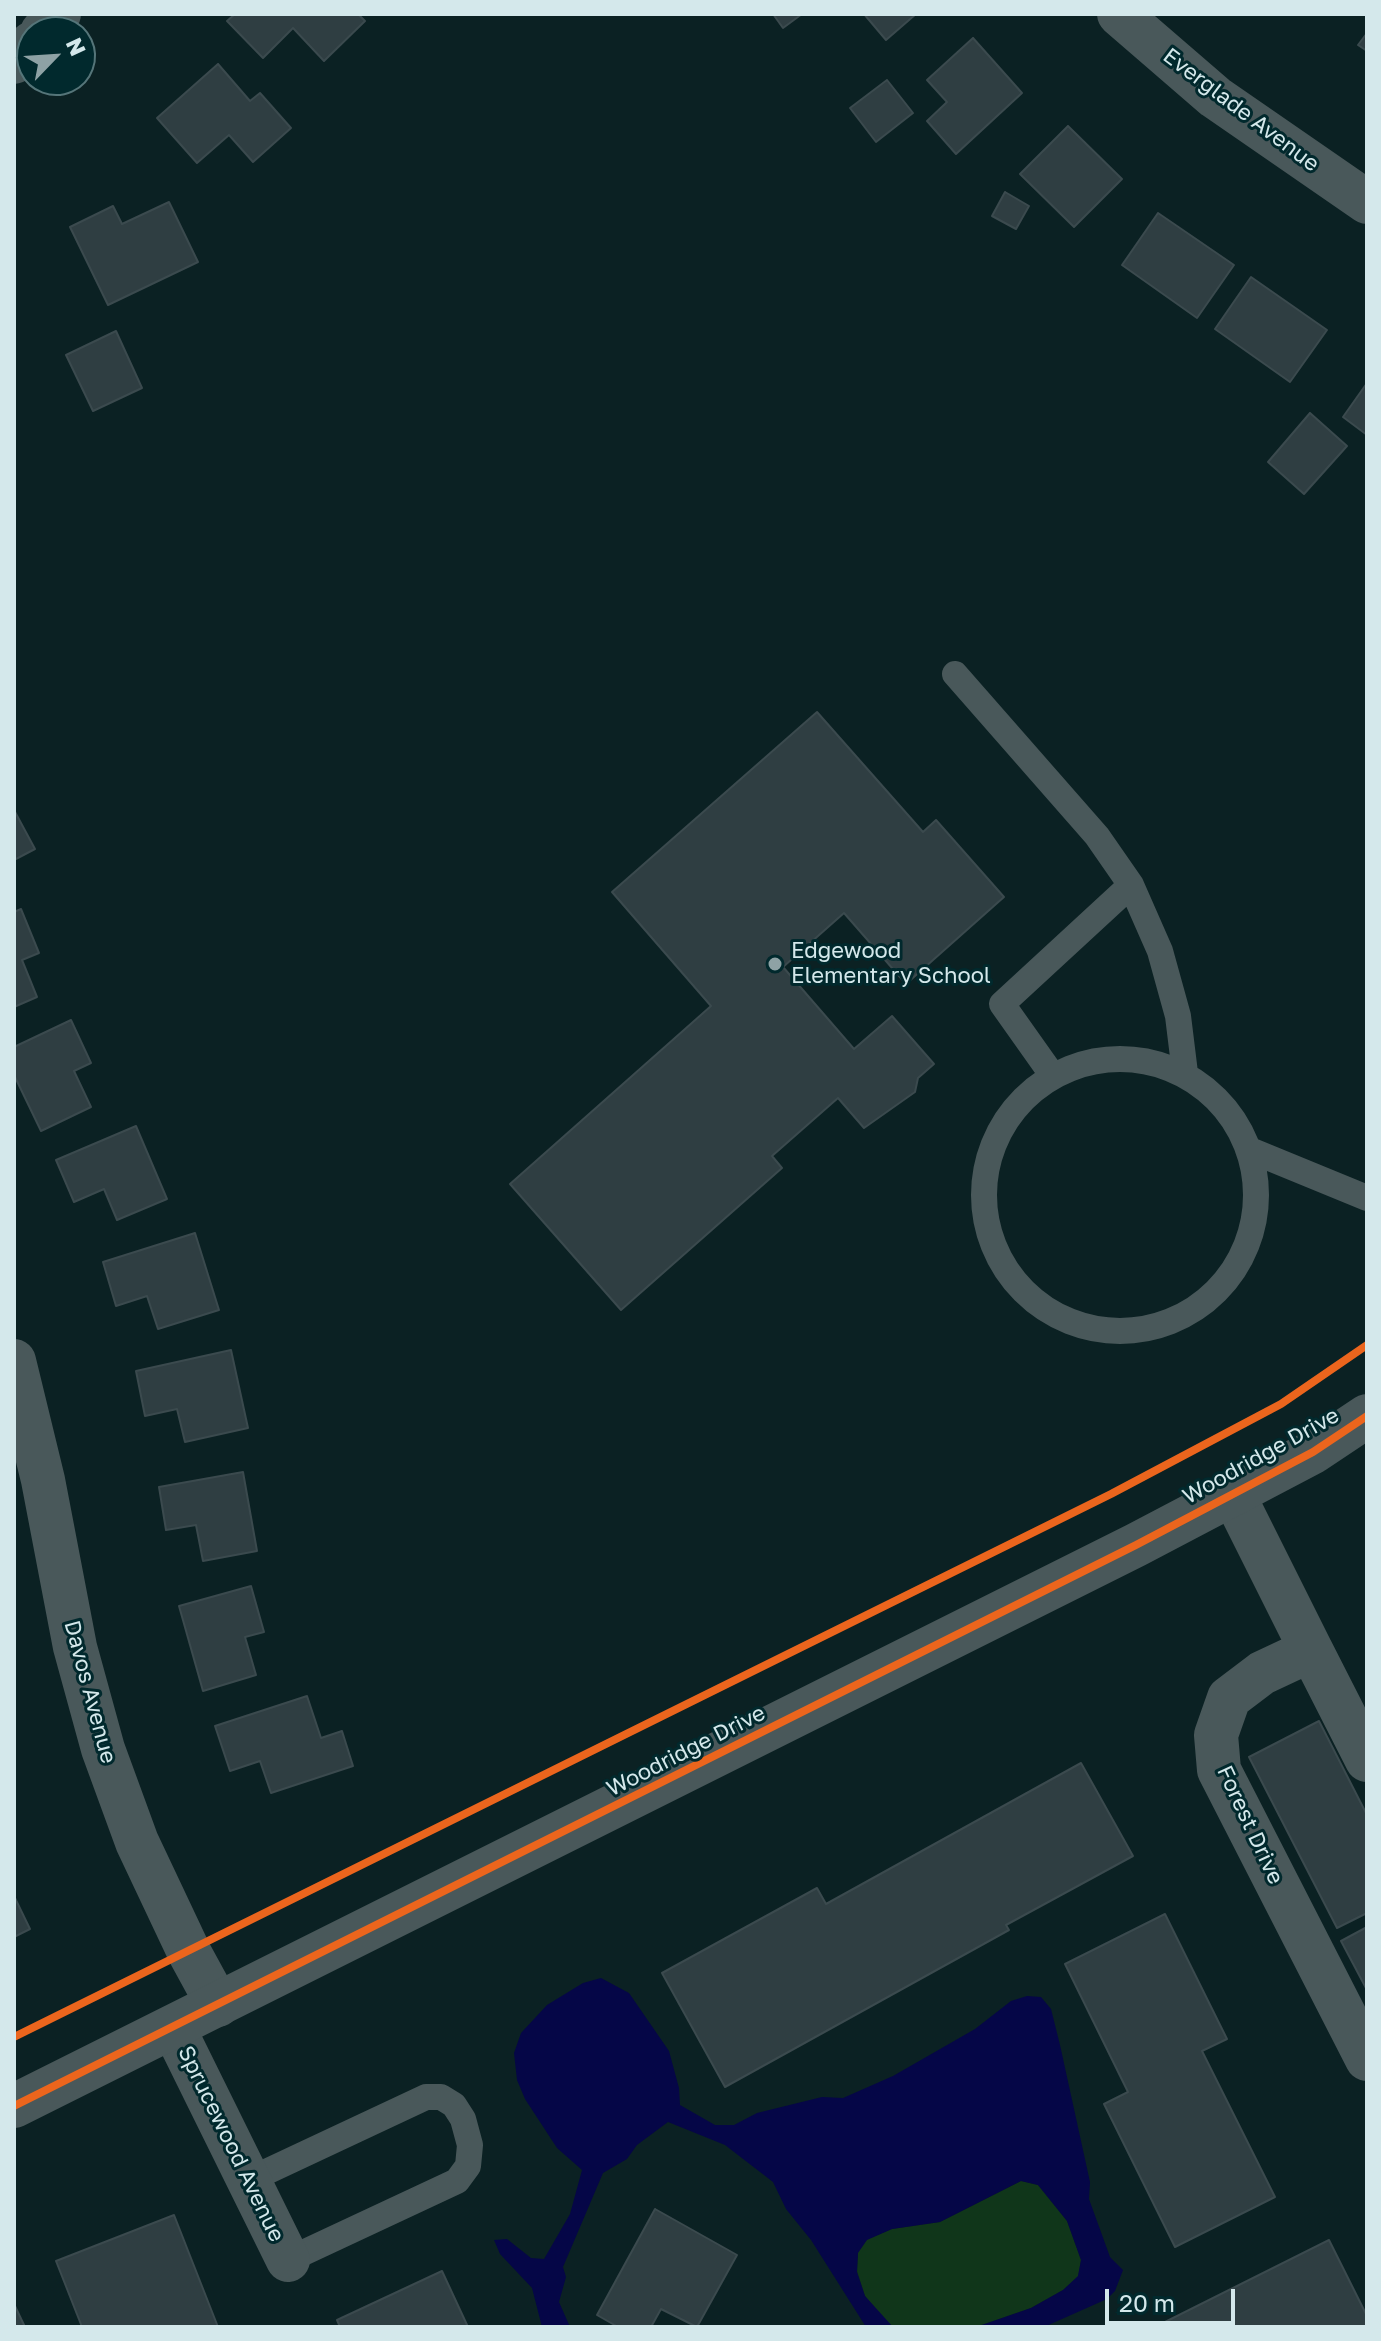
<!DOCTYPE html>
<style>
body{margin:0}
#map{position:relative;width:1381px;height:2341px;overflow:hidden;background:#0b2123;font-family:"Golos Text",sans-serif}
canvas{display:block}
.frame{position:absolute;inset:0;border:16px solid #d4e8eb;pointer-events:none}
.north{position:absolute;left:16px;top:16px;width:80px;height:80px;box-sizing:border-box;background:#01292d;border:2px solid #557579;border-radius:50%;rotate:65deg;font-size:22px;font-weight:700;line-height:32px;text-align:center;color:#d4e8eb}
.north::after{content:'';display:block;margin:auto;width:28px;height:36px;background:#8ea2a5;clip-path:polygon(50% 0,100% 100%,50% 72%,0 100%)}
.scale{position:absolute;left:1105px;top:2289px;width:130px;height:36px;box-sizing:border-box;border:4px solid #d4e8eb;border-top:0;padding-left:10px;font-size:24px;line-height:28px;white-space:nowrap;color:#d4e8eb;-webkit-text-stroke:6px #01292d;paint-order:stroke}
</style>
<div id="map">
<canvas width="1381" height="2341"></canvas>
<div class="frame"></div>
<div class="north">N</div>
<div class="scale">20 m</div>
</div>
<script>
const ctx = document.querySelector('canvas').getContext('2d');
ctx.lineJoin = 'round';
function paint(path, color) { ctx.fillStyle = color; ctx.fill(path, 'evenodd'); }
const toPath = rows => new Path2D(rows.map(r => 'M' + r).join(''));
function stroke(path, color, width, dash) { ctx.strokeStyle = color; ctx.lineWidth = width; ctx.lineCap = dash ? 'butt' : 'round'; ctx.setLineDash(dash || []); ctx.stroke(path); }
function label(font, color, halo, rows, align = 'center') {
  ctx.font = font + ' "Golos Text",sans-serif'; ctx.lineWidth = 6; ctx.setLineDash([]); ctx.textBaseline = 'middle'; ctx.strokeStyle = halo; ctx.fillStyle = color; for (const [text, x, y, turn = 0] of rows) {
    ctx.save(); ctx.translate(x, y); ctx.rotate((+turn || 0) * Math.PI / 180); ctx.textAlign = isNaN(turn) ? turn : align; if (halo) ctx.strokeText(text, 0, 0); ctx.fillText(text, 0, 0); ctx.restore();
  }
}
paint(toPath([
 [1021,2181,1038,2185,1067,2221,1081,2260,1078,2277,1063,2290,1031,2308,976,2327,893,2327,880,2315,865,2296,857,2271,858,2252,867,2239,892,2229,940,2222]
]), '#10361a');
paint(toPath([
 [601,1978,629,1993,669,2051,679,2088,680,2105,715,2125,734,2125,757,2113,822,2097,843,2098,893,2076,975,2029,1011,2001,1027,1996,1041,1997,1051,2009,1060,2045,1090,2182,1089,2199,1110,2257,1123,2270,1115,2291,1107,2299,1044,2327,976,2327,1031,2308,1063,2290,1078,2276,1081,2260,1067,2221,1038,2185,1021,2181,940,2222,892,2229,867,2240,858,2253,857,2272,865,2296,893,2327,866,2327,811,2240,786,2209,773,2182,725,2145,668,2122,637,2145,627,2159,603,2173,563,2267,566,2277,559,2302,570,2327,542,2327,532,2288,500,2254,494,2240,507,2239,531,2258,544,2259,570,2214,582,2170,557,2148,525,2099,517,2080,514,2053,521,2033,547,2005,583,1983]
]), '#050647');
const building = toPath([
 [235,14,358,14,365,21,324,61,293,28,263,58,227,21,235,14],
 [773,14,802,14,783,28,773,14],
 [864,14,916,14,886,40,864,14],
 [1367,33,1367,51,1358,45,1367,33],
 [973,38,1022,93,956,154,927,121,947,102,927,80,973,38],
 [218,64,250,101,260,93,291,128,253,162,229,135,197,163,157,118,218,64],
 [887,80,913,113,876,142,850,108,887,80],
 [1068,126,1122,179,1074,227,1020,174,1068,126],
 [1005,192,1029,206,1016,229,992,216,1005,192],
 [169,202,198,262,108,305,70,227,113,206,122,224,169,202],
 [1158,213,1234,265,1197,318,1122,265,1158,213],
 [1251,277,1327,330,1290,382,1215,329,1251,277],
 [116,331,142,388,93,411,66,355,116,331],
 [1367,383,1367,435,1343,417,1367,383],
 [1310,413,1347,446,1304,494,1268,462,1310,413],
 [817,712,923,832,936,820,1004,897,906,984,844,913,783,967,854,1049,892,1016,934,1064,918,1078,915,1092,864,1128,838,1098,772,1156,782,1168,621,1310,510,1184,711,1006,612,892,817,712],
 [14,810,35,849,14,860,14,810],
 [21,909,39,953,22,960,37,997,14,1007,14,912,21,909],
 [71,1020,91,1063,74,1071,91,1107,41,1131,14,1075,14,1047,71,1020],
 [136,1126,167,1199,117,1220,104,1189,74,1202,56,1160,136,1126],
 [195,1233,219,1310,158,1329,147,1296,116,1306,103,1262,195,1233],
 [231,1350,248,1428,185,1442,177,1409,145,1416,136,1371,231,1350],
 [243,1472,257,1551,203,1561,196,1525,166,1530,159,1487,243,1472],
 [251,1586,264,1632,245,1637,256,1675,203,1691,179,1606,251,1586],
 [307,1696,321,1738,342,1731,353,1766,271,1793,260,1761,230,1771,215,1726,307,1696],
 [1319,1721,1367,1815,1367,1913,1337,1928,1249,1757,1319,1721],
 [1081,1763,1133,1856,1006,1925,1009,1930,725,2087,662,1973,817,1888,826,1904,1081,1763],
 [14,1896,30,1929,14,1937,14,1896],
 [1165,1914,1227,2039,1202,2051,1275,2197,1175,2247,1104,2104,1128,2092,1065,1964,1165,1914],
 [1367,1927,1367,1990,1341,1941,1367,1927],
 [655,2209,737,2255,697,2327,661,2309,651,2327,618,2327,597,2315,655,2209],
 [174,2215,218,2327,82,2327,56,2261,174,2215],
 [1329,2240,1367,2316,1367,2327,1155,2327,1329,2240],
 [442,2271,468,2327,340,2327,337,2320,442,2271],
 [14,2304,25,2327,14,2327,14,2304]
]);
paint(building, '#2f3e42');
stroke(building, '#3b4a4e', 2);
stroke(toPath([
 [955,674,1097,836,1131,885,1160,951,1178,1016,1185,1073],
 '984 1195a136 136 0 1 1 272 0a136 136 0 1 1-272 0Z',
 [1053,1076,1002,1004,1131,885],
 [1250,1150,1367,1198],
 [249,2180,426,2097,441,2097,454,2105,463,2119,470,2145,468,2166,457,2181,288,2260]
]), '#49585a', 26);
stroke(toPath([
 [1119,14,1215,97,1367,202],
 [42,32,59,14],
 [14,62,32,43],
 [14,1361,43,1480,75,1647,103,1749,137,1842,188,1950,218,2005],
 [1233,1494,1311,1650,1262,1673,1229,1698,1216,1735,1219,1770,1367,2059],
 [1311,1650,1367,1760],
 [173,2027,288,2260]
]), '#49585a', 44);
stroke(toPath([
 [14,2106,1136,1545,1313,1452,1367,1416]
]), '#49585a', 44);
stroke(toPath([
 [14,2037,1111,1494,1281,1404,1367,1345],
 [14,2106,1136,1545,1313,1452,1367,1416]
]), '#eb651d', 8);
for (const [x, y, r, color] of [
 [775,964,8,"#8ea2a5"]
]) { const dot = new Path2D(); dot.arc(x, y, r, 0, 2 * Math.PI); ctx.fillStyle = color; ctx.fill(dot); stroke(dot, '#01292d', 3); }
label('22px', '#d4e8eb', '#01292d', [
 ["Everglade Avenue",1241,110,37],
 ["Woodridge Drive",1261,1456,-29],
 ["Davos Avenue",90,1692,75],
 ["Woodridge Drive",686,1751,-27],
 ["Forest Drive",1250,1825,65],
 ["Sprucewood Avenue",231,2144,64]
]);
label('22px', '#d4e8eb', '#01292d', [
 ["Edgewood",791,951],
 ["Elementary School",791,976]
], 'left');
</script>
